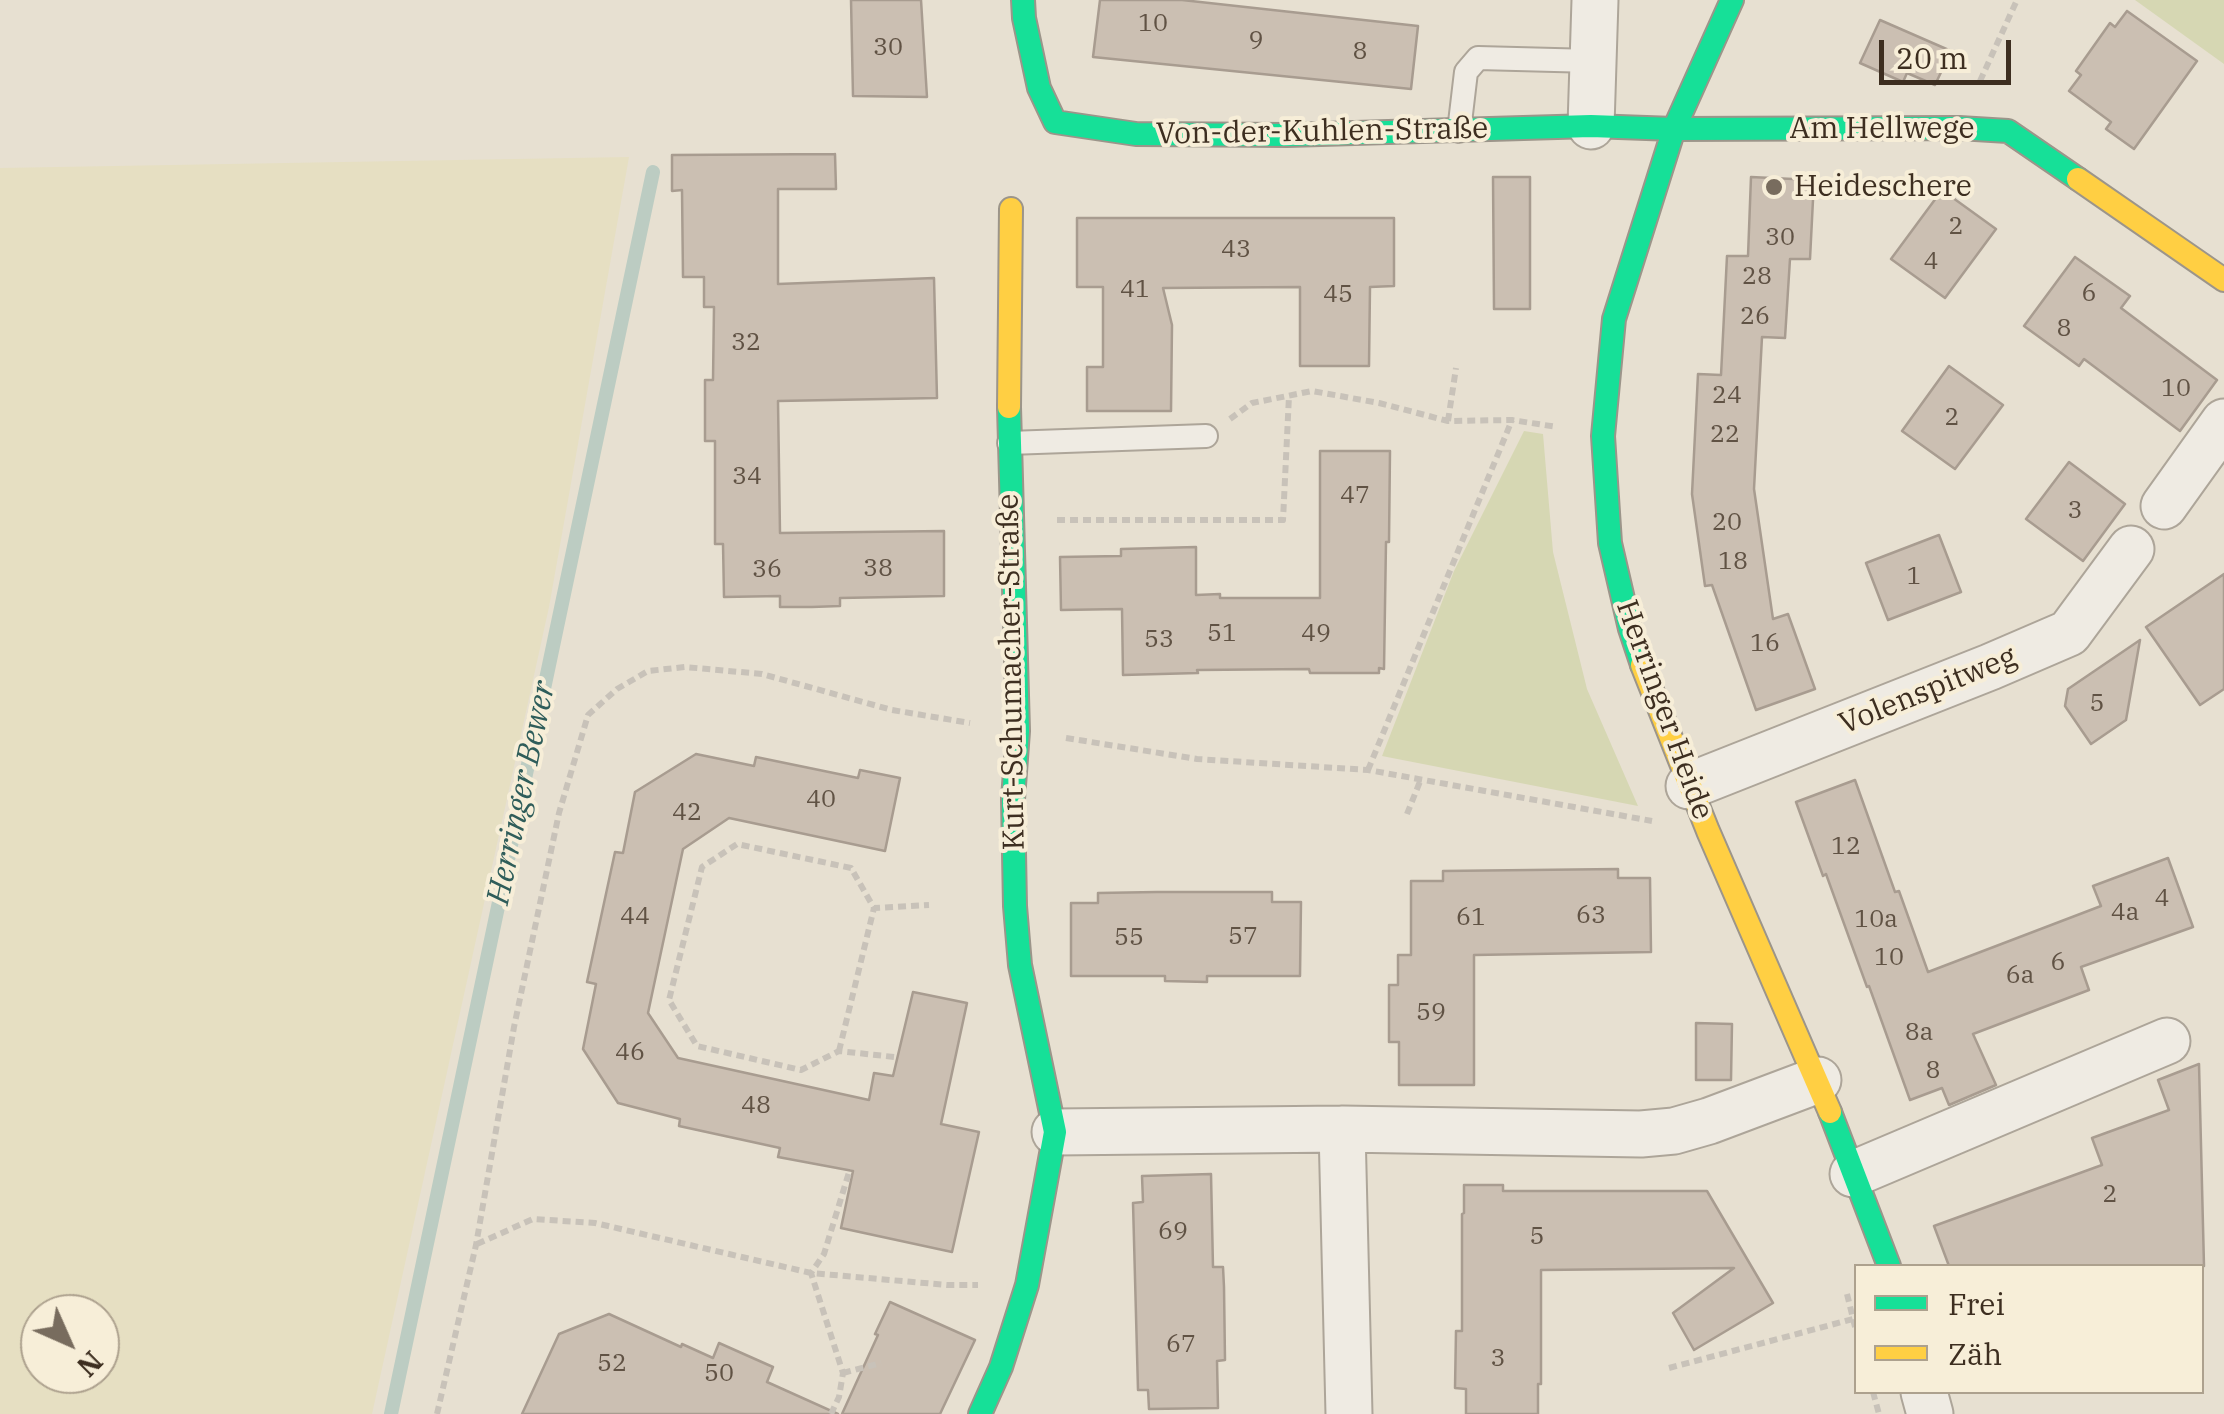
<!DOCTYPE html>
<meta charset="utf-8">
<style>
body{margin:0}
#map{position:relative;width:2224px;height:1414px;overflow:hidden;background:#e7e0d1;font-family:"IBM Plex Serif",serif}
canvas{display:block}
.legend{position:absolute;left:1854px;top:1264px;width:350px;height:130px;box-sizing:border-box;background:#f7eed8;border:2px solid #ada18e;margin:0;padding:12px 18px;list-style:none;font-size:30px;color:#3d2e20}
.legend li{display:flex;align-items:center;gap:20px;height:50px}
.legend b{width:50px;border:2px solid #ada18e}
.north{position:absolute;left:20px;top:1294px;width:100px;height:100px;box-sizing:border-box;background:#f7eed8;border:2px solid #ada18e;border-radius:50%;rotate:135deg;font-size:28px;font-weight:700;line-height:40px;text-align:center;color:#3d2e20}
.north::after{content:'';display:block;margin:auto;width:35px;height:45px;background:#786c5e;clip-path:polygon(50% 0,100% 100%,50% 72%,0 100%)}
.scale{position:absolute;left:1879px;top:40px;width:132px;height:45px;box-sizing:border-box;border:5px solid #3d2e20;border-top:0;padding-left:12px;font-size:30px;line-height:35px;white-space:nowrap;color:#3d2e20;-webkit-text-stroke:8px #f7eed8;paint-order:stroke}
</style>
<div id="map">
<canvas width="2224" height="1414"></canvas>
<ul class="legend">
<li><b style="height:12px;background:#16e098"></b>Frei</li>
<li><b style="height:12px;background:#ffcf43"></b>Zäh</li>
</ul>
<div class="north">N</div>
<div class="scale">20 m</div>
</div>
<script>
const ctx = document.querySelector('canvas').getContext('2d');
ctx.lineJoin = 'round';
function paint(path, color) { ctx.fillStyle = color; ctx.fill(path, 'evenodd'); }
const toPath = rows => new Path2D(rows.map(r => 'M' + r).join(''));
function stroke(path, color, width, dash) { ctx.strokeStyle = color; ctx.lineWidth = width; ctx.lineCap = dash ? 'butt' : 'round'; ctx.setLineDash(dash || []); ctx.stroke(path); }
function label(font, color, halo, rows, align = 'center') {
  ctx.font = font + ' "IBM Plex Serif",serif'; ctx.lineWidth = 8; ctx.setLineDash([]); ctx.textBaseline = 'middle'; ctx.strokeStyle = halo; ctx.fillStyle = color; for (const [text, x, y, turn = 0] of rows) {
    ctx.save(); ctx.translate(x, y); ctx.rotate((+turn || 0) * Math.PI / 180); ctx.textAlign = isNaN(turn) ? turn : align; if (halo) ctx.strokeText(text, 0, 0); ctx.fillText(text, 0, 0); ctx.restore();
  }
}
paint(toPath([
 [629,157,549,607,372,1414,0,1414,0,168],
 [40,1314,100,1314,100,1374,40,1374]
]), '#e6dfc2');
paint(toPath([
 [2135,0,2224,0,2224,64],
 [1524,431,1543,434,1553,552,1587,689,1638,806,1382,756,1454,571]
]), '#d6d7b3');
stroke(toPath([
 [391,1414,653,172]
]), '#bcccc2', 14);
const building = toPath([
 [851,0,921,0,927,97,853,96,851,0],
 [1100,0,1182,0,1418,26,1411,89,1093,57,1100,0],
 [2127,11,2197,61,2134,149,2106,129,2111,122,2069,91,2081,75,2076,71,2110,23,2115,27,2127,11],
 [1880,20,1951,51,1935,85,1907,73,1903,82,1860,63,1880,20],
 [835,154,836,189,778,189,778,284,934,278,937,398,778,401,780,533,944,531,944,596,840,598,840,606,812,607,780,607,780,596,724,597,723,544,715,544,715,441,705,441,705,380,713,380,714,307,704,307,704,277,683,277,682,190,672,191,672,155,835,154],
 [1493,177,1530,177,1530,309,1494,309,1493,177],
 [1751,177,1814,180,1810,259,1790,259,1785,338,1762,337,1754,489,1773,619,1788,614,1815,689,1756,710,1712,585,1705,586,1692,494,1698,374,1721,375,1727,256,1748,256,1751,177],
 [1942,190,1996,229,1945,298,1891,259,1942,190],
 [1077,218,1394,218,1394,286,1370,287,1369,366,1300,366,1300,287,1163,288,1172,325,1171,411,1087,411,1087,367,1103,367,1103,287,1077,287,1077,218],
 [2075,257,2130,296,2121,308,2217,380,2180,431,2084,359,2079,366,2024,326,2075,257],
 [1949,366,2003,405,1955,469,1902,431,1949,366],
 [1320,451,1390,451,1389,542,1386,542,1384,669,1379,668,1379,673,1310,673,1309,669,1197,670,1198,673,1123,675,1122,609,1061,610,1060,557,1121,556,1121,549,1196,547,1196,595,1220,594,1220,598,1320,598,1320,451],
 [2069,462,2125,504,2083,561,2026,519,2069,462],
 [1939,535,1961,592,1888,620,1866,563,1939,535],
 [2224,574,2224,689,2200,705,2146,627,2224,574],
 [2140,640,2126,720,2091,744,2065,706,2068,689,2140,640],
 [696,754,754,766,756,757,858,778,860,770,900,778,885,851,729,818,683,849,648,1013,678,1058,869,1100,874,1073,893,1076,913,992,967,1003,941,1124,979,1132,952,1252,841,1228,853,1171,778,1157,780,1148,679,1126,680,1119,618,1103,583,1049,596,984,587,982,615,852,623,853,635,792,696,754],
 [1855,780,1895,892,1899,891,1928,972,2101,906,2093,886,2168,858,2193,927,2081,967,2089,990,1973,1034,1996,1085,1949,1105,1942,1088,1910,1100,1869,986,1867,987,1826,874,1823,876,1796,802,1855,780],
 [1618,869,1618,878,1650,878,1651,952,1474,955,1474,1085,1399,1085,1399,1042,1389,1042,1389,985,1398,985,1398,955,1411,955,1411,881,1443,881,1443,871,1618,869],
 [1157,892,1272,892,1272,902,1301,902,1300,976,1207,976,1207,982,1165,981,1165,976,1071,976,1071,903,1098,903,1098,893,1157,892],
 [1696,1023,1732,1024,1731,1080,1696,1080,1696,1023],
 [2199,1064,2204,1266,1949,1266,1934,1226,2102,1165,2092,1138,2169,1110,2158,1080,2199,1064],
 [1211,1174,1213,1267,1223,1267,1224,1287,1225,1360,1217,1361,1218,1408,1149,1409,1148,1390,1138,1390,1133,1203,1143,1202,1142,1176,1211,1174],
 [1464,1185,1503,1185,1503,1191,1707,1191,1773,1303,1694,1350,1673,1313,1734,1268,1541,1270,1541,1384,1538,1384,1538,1414,1466,1414,1466,1389,1455,1388,1456,1331,1462,1331,1462,1214,1464,1213,1464,1185],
 [890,1302,975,1340,940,1414,842,1414,878,1335,875,1334,890,1302],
 [609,1314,681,1347,682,1344,713,1358,719,1343,773,1367,767,1382,838,1414,522,1414,559,1334,609,1314]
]);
paint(building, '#cbbfb2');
stroke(building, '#a89c90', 2.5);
const lane = toPath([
 [1459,131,1466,72,1478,58,1593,61],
 [1009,443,1206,436]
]);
const street = toPath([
 [1591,126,1595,0],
 [2164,506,2224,422],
 [1689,786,1990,667,2069,633,2131,549],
 [1342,1129,1349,1414],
 [1055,1132,1342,1129,1641,1134,1674,1131,1709,1121,1818,1080],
 [1853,1174,2167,1041],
 [1924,1392,1930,1414]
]);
const fast = toPath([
 [1023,0,1024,18,1039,88,1055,122,1136,134,1287,135,1591,126,1674,129,1959,128,2008,131,2078,179],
 [1642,665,1630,629,1610,543,1603,436,1614,319,1674,129,1732,0],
 [1830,1112,1889,1266],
 [980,1414,1001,1367,1027,1285,1055,1132,1020,965,1015,906,1013,799,1018,731,1009,407]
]);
const slow = toPath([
 [2078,179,2224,280],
 [1009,407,1011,209],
 [1642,665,1708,831,1830,1112]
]);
stroke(lane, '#ada599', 26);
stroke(street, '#ada599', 49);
stroke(fast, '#9c958a', 26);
stroke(slow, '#9c958a', 26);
stroke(toPath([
 [1980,81,2017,0],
 [1230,419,1252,403,1312,391,1379,403,1448,421,1512,420,1557,427],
 [1448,421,1456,368],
 [1057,520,1283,520,1289,396],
 [1066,738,1197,759,1368,770,1652,821],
 [1368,770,1512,420],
 [1407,814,1421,779],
 [839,1051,874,908],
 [894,1057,839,1051,801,1070,697,1046,669,1000,702,867,737,844,851,868,874,908,929,905],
 [477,1244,533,1219,595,1223,811,1273,947,1285,978,1285],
 [1847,1294,1856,1331],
 [1669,1368,1853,1319],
 [843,1373,881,1363],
 [1873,1392,1879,1414],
 [437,1414,476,1245,514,1027,559,813,588,715,617,689,648,671,685,667,762,674,892,710,970,723],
 [831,1414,839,1397,843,1373,811,1273,824,1254,850,1169]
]), '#c8c2b9', 6, [8, 5]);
stroke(lane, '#efebe3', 22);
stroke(street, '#efebe3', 45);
stroke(fast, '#16e098', 22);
stroke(slow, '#ffcf43', 22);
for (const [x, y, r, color] of [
 [1774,187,10,"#786c5e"]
]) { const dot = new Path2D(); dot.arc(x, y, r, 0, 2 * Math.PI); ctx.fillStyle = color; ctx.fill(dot); stroke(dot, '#f7eed8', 4); }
label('25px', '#605244', null, [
 ["10",1153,24],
 ["9",1256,41],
 ["30",888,48],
 ["8",1360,52],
 ["2",1956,227],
 ["30",1780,238],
 ["43",1236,250],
 ["4",1931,262],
 ["28",1757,277],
 ["41",1135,290],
 ["6",2089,294],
 ["45",1338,295],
 ["26",1755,317],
 ["8",2064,329],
 ["32",746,343],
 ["10",2176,389],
 ["24",1727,396],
 ["2",1952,418],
 ["22",1725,435],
 ["34",747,477],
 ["47",1355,496],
 ["3",2075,511],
 ["20",1727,523],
 ["18",1733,562],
 ["38",878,569],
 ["36",767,570],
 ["1",1914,577],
 ["51",1222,634],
 ["49",1316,634],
 ["53",1159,640],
 ["16",1765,644],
 ["5",2097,704],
 ["40",821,800],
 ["42",687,813],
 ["12",1846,847],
 ["4",2162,899],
 ["4a",2125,913],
 ["63",1591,916],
 ["44",635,917],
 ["61",1471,918],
 ["10a",1876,920],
 ["57",1243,937],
 ["55",1129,938],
 ["10",1889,958],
 ["6",2058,963],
 ["6a",2020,976],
 ["59",1431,1013],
 ["8a",1919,1033],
 ["46",630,1053],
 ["8",1933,1071],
 ["48",756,1106],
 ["2",2110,1195],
 ["69",1173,1232],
 ["5",1537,1237],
 ["67",1181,1345],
 ["3",1498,1359],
 ["52",612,1364],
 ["50",719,1374]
]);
label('30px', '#3d2e20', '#f7eed8', [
 ["Am Hellwege",1882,129],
 ["Von-der-Kuhlen-Straße",1322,132,-1],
 ["Kurt-Schumacher-Straße",1012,672,-91],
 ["Volenspitweg",1928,691,-22],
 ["Herringer Heide",1664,710,70]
]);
label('30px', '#3d2e20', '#f7eed8', [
 ["Heideschere",1794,187]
], 'left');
label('italic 32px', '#2f5d5a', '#f7eed8', [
 ["Herringer Bewer",522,793,-78]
]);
</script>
